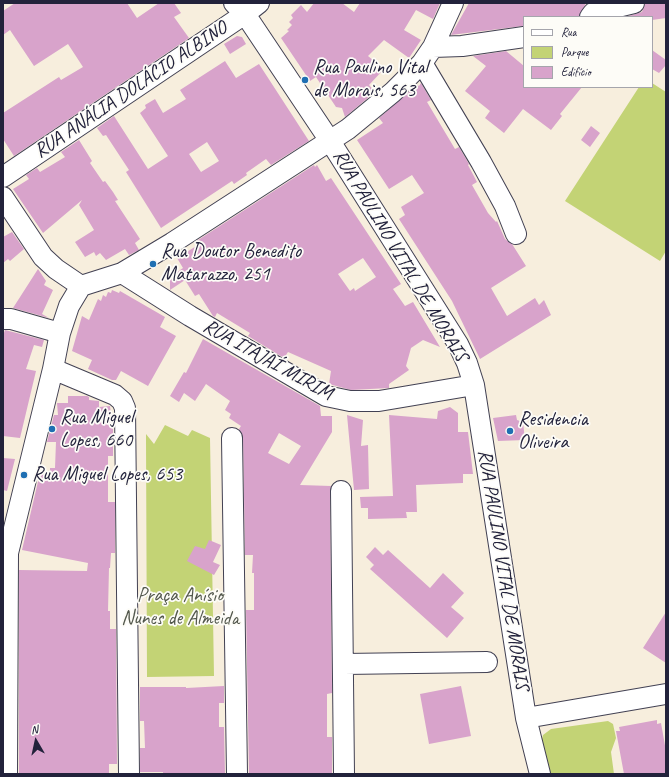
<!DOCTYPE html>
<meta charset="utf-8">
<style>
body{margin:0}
#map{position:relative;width:669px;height:777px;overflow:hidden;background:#f7eedd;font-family:Caveat,sans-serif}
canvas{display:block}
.frame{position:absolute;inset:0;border:4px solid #22223b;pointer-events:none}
.legend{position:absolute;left:523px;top:16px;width:130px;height:72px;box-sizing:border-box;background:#fdfcf7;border:1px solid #a5a5ac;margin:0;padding:5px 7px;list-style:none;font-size:12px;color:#22223b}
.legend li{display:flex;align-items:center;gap:8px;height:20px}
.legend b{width:20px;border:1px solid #a5a5ac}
.north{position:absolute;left:16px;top:721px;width:40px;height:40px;-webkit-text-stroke:3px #fdfcf7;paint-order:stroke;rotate:351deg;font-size:11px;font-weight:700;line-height:16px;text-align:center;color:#22223b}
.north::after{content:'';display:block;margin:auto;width:14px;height:18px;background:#22223b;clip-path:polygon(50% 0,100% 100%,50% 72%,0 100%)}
</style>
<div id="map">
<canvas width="669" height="777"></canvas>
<div class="frame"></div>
<ul class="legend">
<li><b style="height:5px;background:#fff"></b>Rua</li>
<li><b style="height:11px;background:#c3d375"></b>Parque</li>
<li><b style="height:11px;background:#d8a3cb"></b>Edifício</li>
</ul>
<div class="north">N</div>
</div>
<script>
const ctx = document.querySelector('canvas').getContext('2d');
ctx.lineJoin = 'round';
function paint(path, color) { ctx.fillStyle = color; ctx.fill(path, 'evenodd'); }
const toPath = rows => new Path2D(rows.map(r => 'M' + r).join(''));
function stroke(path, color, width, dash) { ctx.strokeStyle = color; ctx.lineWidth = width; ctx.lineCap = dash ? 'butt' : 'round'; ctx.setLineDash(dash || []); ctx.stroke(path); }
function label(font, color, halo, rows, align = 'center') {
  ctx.font = font + ' Caveat,sans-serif'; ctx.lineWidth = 3.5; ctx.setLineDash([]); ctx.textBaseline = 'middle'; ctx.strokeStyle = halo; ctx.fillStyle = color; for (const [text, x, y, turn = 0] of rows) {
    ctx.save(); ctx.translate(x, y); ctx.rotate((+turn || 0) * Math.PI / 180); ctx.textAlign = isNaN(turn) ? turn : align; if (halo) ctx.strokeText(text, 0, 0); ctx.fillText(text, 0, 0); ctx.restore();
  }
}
paint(toPath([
 [652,83,666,92,666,251,660,261,565,201,639,87,652,87],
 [165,425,188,436,192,430,210,438,214,676,147,677,146,439,146,434,154,444],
 [608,721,613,724,616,738,611,752,614,774,548,774,538,755,543,735,551,729]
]), '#c3d375');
paint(toPath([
 [15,3,127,3,137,18,159,3,174,3,181,13,174,17,189,38,14,156,3,139,3,113,59,77,61,80,83,67,68,44,34,66,10,30,3,35,3,11],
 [314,3,342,3,354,12,360,3,440,3,433,19,416,10,404,30,421,40,409,58,384,40,368,56,384,69,369,85,375,92,345,117,342,108,336,107,316,77,310,81,281,38,289,31,287,30,292,25,289,22,293,18,291,15,301,5,307,12],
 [469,3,586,3,579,17,524,17,523,26,451,35],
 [650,3,666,3,666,18,652,20,652,17,625,17,642,12,645,4],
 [237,36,242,37,246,44,230,54,224,44],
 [652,50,666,60,666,65,659,73,652,69],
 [506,51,524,66,524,87,582,87,560,114,562,116,551,130,523,109,504,133,485,118,490,111,465,91,486,66,473,56],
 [225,61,236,78,259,64,309,141,271,165,266,159,246,173,247,175,234,184,232,181,161,228,126,172,129,170,106,135,103,136,97,128,114,116,148,169,168,156,140,113,146,108,145,105,155,99,163,113,186,99,180,90],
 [207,142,219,161,201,172,189,154],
 [421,83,431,100,427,102,455,149,459,147,469,164,468,165,477,182,472,185,488,213,496,222,497,221,505,239,512,244,526,266,491,288,507,316,535,298,539,305,544,300,551,315,480,359,452,301,399,219,405,215,401,207,424,193,412,175,389,189,357,140,383,123,379,118,417,85,419,86],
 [591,126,600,133,590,147,581,140],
 [79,140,92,161,90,163,103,182,105,181,113,192,118,200,115,201,140,239,135,243,139,250,129,255,125,249,106,260,100,253,96,256,94,252,85,257,75,242,94,230,79,205,82,200,43,233,13,189,29,179,26,175,37,168,40,172,65,157,61,152],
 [314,165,315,167,317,165,326,181,331,178,401,284,393,289,405,306,413,302,440,347,423,340,411,348,406,366,409,370,389,384,389,388,351,390,329,384,331,371,288,352,284,358,248,336,250,333,217,313,215,317,213,316,199,294,195,296,185,280,170,290,170,277,183,268,177,258,198,245,195,242],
 [363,258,376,277,355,291,354,288,350,291,338,274],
 [12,232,24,249,10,261,8,259,3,263,3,237],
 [38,269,46,281,44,285,53,290,42,314,49,318,13,308],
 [112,290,119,293,120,291,165,317,160,327,176,336,148,386,121,371,116,380,112,380,88,369,92,360,72,351,82,316,89,320,98,299,101,301,103,295,106,297,108,292,111,293],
 [5,330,44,340,42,347,34,345,26,369,36,371,20,438,3,436,3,336],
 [203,339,320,406,321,416,332,416,332,432,300,485,331,486,330,491,332,693,327,694,327,737,332,737,332,773,249,774,246,610,254,610,254,573,252,573,253,555,245,555,243,437,239,429,241,426,229,418,231,414,225,410,230,401,206,384,195,401,184,393,179,402,170,396,184,372,186,373],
 [279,433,301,446,289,464,268,453],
 [68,396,87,396,89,397,89,400,99,401,99,407,110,406,111,415,113,415,113,456,108,456,108,502,115,502,115,553,111,553,110,568,109,568,108,611,110,611,110,629,116,629,117,764,109,764,109,774,19,774,19,570,87,571,88,563,22,550,40,473,50,473,50,468,55,468,56,442,47,442,54,415,58,415,57,403,68,403],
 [450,407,458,413,458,432,468,432,473,474,463,474,463,483,416,485,417,512,406,512,407,518,368,519,368,508,361,508,360,497,393,496,389,415,437,419,438,411],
 [347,415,363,420,361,446,368,445,369,489,354,490],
 [516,415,517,420,523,422,525,440,498,441,493,418],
 [3,458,15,459,7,491,3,490],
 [209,540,221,545,213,562,220,565,214,575,187,561,195,546,205,549],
 [375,547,383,555,388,550,430,588,443,573,464,593,451,607,464,618,447,638,370,569,374,565,366,557],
 [666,612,666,663,643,648],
 [224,686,224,703,219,703,219,727,224,727,225,774,163,774,163,772,140,772,140,748,145,748,144,721,140,721,140,687,186,687,186,688],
 [461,686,471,736,429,744,420,694],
 [657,720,657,724,661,723,666,751,666,774,624,774,616,731,620,731,619,727]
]), '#d8a3cb');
const minor = toPath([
 [234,3,245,14,330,141,458,344,467,363,474,385,526,718,540,774],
 [590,17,593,13,634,3],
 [433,47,462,46,524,37],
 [422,63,481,162,505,206,516,234],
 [3,177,245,14,259,3],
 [3,197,43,257,56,269,81,286],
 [122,273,190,316,326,396,350,401,379,401,474,385],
 [81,286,122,273,172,243,348,129,393,92,422,63,433,47,453,3],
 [3,319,11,319,60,333],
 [53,369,115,395,122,401,125,408,129,774],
 [232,438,237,774],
 [341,491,344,774],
 [344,664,487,662],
 [526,718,666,694],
 [7,774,8,553,53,369,60,333,69,306,81,286]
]);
stroke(minor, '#424153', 22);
stroke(minor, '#fff', 20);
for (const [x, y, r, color] of [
 [305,80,4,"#1f6fb2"],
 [153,264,4,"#1f6fb2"],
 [52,429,4,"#1f6fb2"],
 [510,431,4,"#1f6fb2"],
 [24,475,4,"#1f6fb2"]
]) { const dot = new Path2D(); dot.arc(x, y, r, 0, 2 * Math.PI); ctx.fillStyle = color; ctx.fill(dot); stroke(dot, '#fdfcf7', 1.5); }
label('20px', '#22223b', '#fdfcf7', [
 ["Rua Paulino Vital",313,68],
 ["de Morais, 563",313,91],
 ["Rua Doutor Benedito",161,252],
 ["Matarazzo, 251",161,275],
 ["Rua Miguel",60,418],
 ["Lopes, 660",60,441],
 ["Residencia",518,420],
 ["Oliveira",518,443],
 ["Rua Miguel Lopes, 653",32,475]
], 'left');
label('20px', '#22223b', '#fdfcf7', [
 ["RUA ANÁLIA DOLÁCIO ALBINO",131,90,-34],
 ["RUA PAULINO VITAL DE MORAIS",400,256,59],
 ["RUA ITAJAÍ MIRIM",268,360,29],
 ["RUA PAULINO VITAL DE MORAIS",503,570,81]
]);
label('20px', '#52574c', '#fdfcf7', [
 ["Praça Anísio",180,596],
 ["Nunes de Almeida",180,619]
]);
</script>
